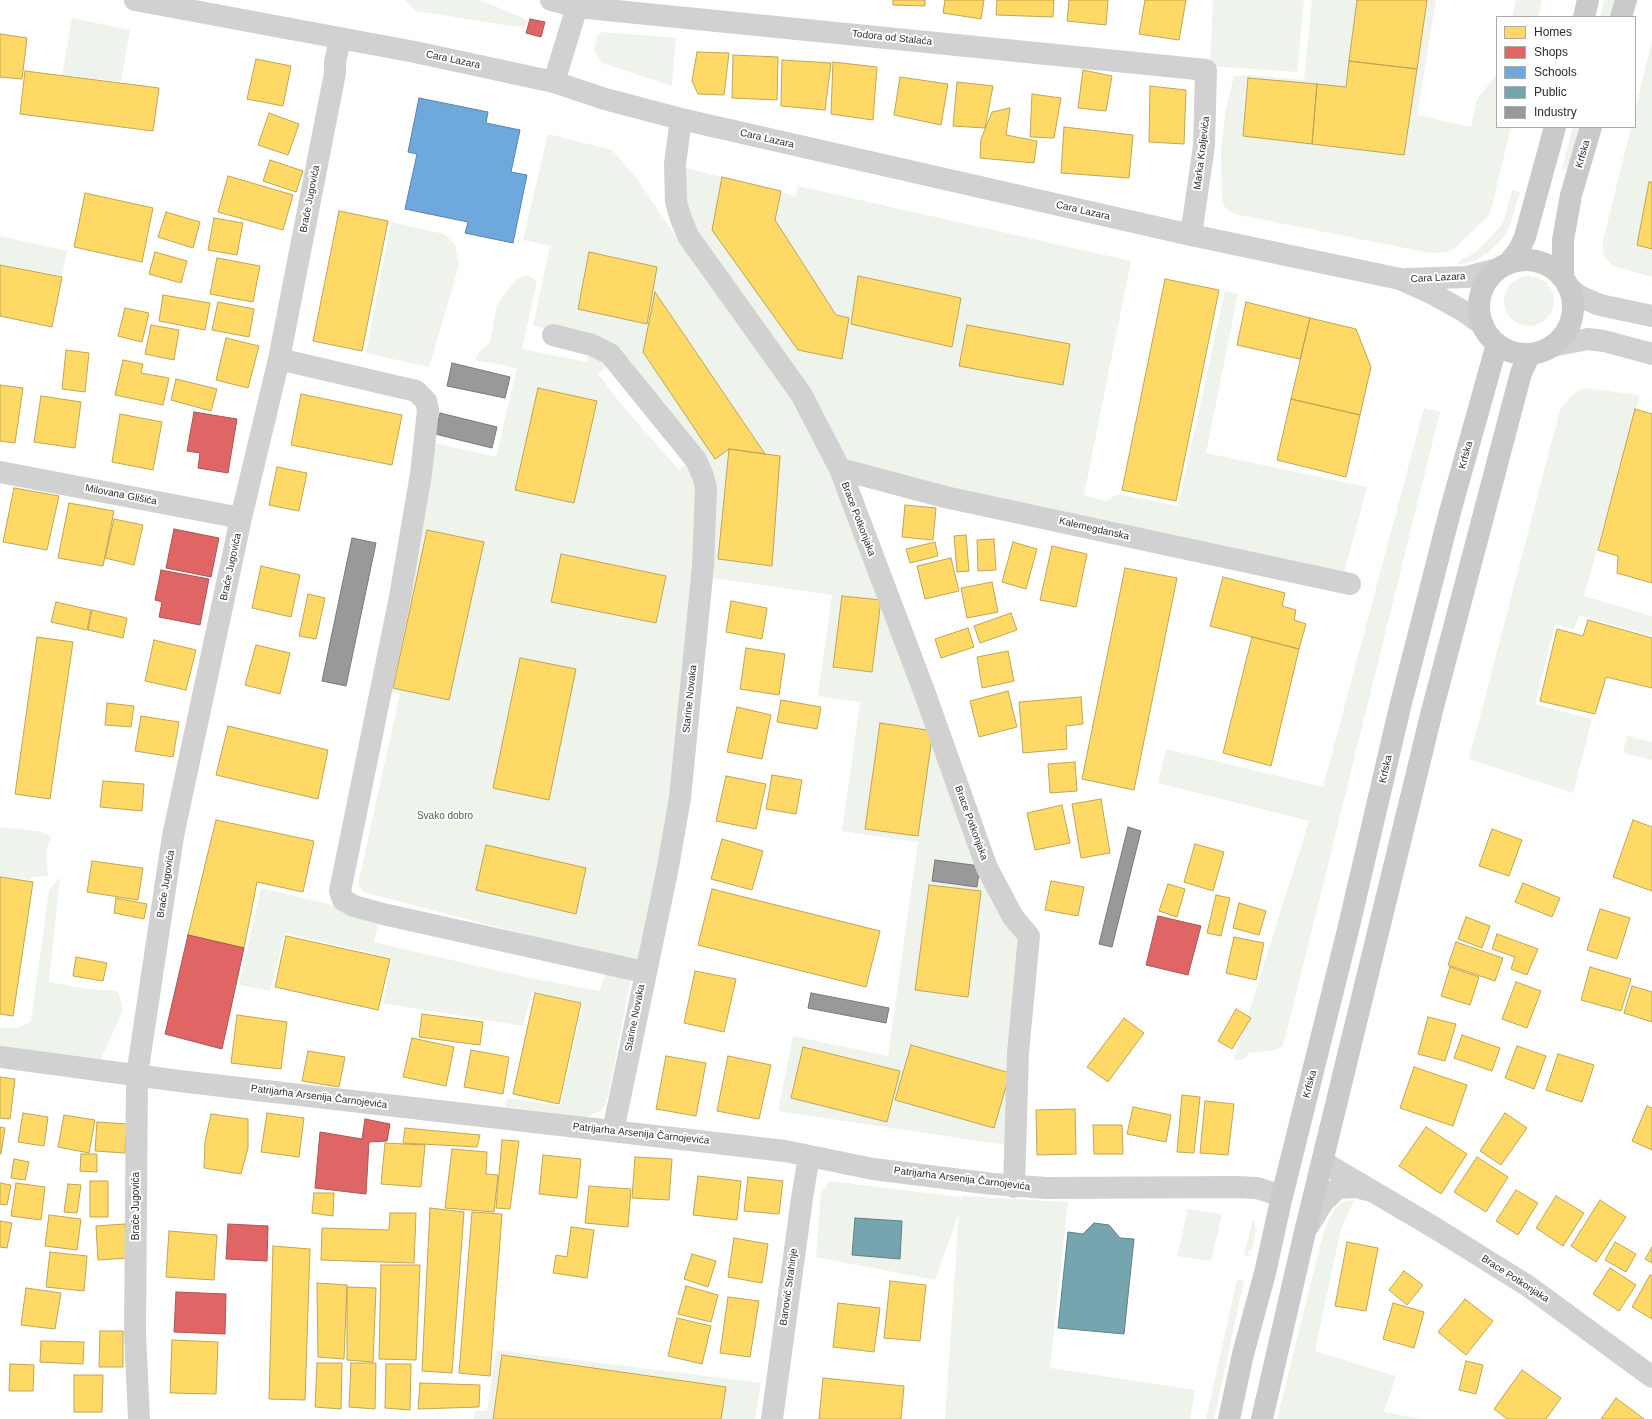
<!DOCTYPE html>
<meta charset="utf-8">
<style>
body{margin:0}
#map{position:relative;width:1652px;height:1419px;overflow:hidden;background:#fff;font-family:Arial,sans-serif}
canvas{display:block}
.legend{position:absolute;left:1496px;top:16px;width:140px;height:112px;box-sizing:border-box;background:#fff;border:1px solid #ababab;margin:0;padding:5px 7px;list-style:none;font-size:12px;color:#2c2c2c}
.legend li{display:flex;align-items:center;gap:8px;height:20px}
.legend b{width:20px;border:1px solid #ababab}
</style>
<div id="map">
<canvas width="1652" height="1419"></canvas>
<ul class="legend">
<li><b style="height:11px;background:#ffd966"></b>Homes</li>
<li><b style="height:11px;background:#e06666"></b>Shops</li>
<li><b style="height:11px;background:#6fa8dc"></b>Schools</li>
<li><b style="height:11px;background:#76a5af"></b>Public</li>
<li><b style="height:11px;background:#999"></b>Industry</li>
</ul>
</div>
<script>
const ctx = document.querySelector('canvas').getContext('2d');
ctx.lineJoin = 'round';
function paint(path, color) { ctx.fillStyle = color; ctx.fill(path, 'evenodd'); }
const toPath = rows => new Path2D(rows.map(r => 'M' + r).join(''));
function stroke(path, color, width, dash) { ctx.strokeStyle = color; ctx.lineWidth = width; ctx.lineCap = dash ? 'butt' : 'round'; ctx.setLineDash(dash || []); ctx.stroke(path); }
function label(font, color, halo, rows, align = 'center') {
  ctx.font = font + ' Arial,sans-serif'; ctx.lineWidth = 4; ctx.setLineDash([]); ctx.textBaseline = 'middle'; ctx.strokeStyle = halo; ctx.fillStyle = color; for (const [text, x, y, turn = 0] of rows) {
    ctx.save(); ctx.translate(x, y); ctx.rotate((+turn || 0) * Math.PI / 180); ctx.textAlign = isNaN(turn) ? turn : align; if (halo) ctx.strokeText(text, 0, 0); ctx.fillText(text, 0, 0); ctx.restore();
  }
}
paint(toPath([
 [405,0,480,0,528,20,526,27,511,26,416,11],
 [1213,0,1304,0,1297,72,1210,66],
 [1312,0,1436,0,1417,115,1471,127,1477,99,1497,74,1497,127,1511,127,1490,214,1454,249,1447,252,1430,253,1234,214,1224,206,1222,200,1221,152,1225,114,1234,76,1250,75,1304,80],
 [1516,0,1542,0,1538,17,1512,17],
 [1604,0,1614,0,1610,17,1600,17],
 [72,18,130,30,121,82,62,75],
 [603,32,676,38,672,86,602,63,594,50,597,35],
 [1652,41,1652,277,1613,266,1603,255,1603,241,1631,127,1635,127,1635,111],
 [1573,127,1581,127,1570,170,1562,168],
 [548,134,612,150,638,180,678,240,795,395,832,471,1023,942,1006,1145,778,1111,793,1036,888,1056,918,842,842,831,860,702,818,696,832,595,706,577,711,495,591,338,533,326,550,246,523,240],
 [686,168,796,196,798,186,1131,261,1084,495,1106,501,1118,494,1178,506,1225,291,1238,294,1206,453,1367,487,1344,573,843,465,692,234,681,202],
 [1512,190,1520,192,1510,225,1506,234,1490,251,1477,260,1458,265,1458,262,1476,252,1499,228,1504,220],
 [391,222,444,234,455,244,459,265,429,367,366,353],
 [0,236,67,251,62,276,0,264],
 [527,275,537,281,522,349,587,362,590,346,613,360,598,374,621,404,679,470,692,459,700,478,688,683,643,965,363,892,358,885,400,694,387,692,435,443,496,457,517,368,475,360,480,351,490,342,497,305,503,296,517,279],
 '1504 301a25 25 0 1 1 50 0a25 25 0 1 1-50 0Z',
 [1584,388,1640,395,1584,596,1652,616,1652,636,1579,615,1574,630,1555,624,1535,704,1592,719,1573,793,1469,759,1560,410,1572,395],
 [1424,408,1440,412,1283,1046,1275,1050,1249,1053,1243,1060,1234,1059,1309,821,1158,783,1166,749,1323,787],
 [1627,736,1652,742,1652,760,1623,753],
 [0,827,42,832,51,837,46,852,48,876,32,877,30,880,0,877],
 [60,877,49,982,87,989,118,991,123,1010,100,1061,0,1048,0,1028,17,1028,31,1022,49,890],
 [261,888,380,916,374,942,394,947,535,979,600,991,605,974,631,979,608,1096,604,1107,601,1111,587,1117,506,1107,505,1104,506,1099,508,1098,560,1106,583,1003,532,992,523,1026,383,1003,392,958,285,933,270,991,239,985],
 [830,1181,960,1197,960,1206,961,1196,1068,1202,1050,1368,1195,1390,1190,1419,945,1419,959,1213,935,1280,816,1257,821,1193],
 [1351,1200,1354,1201,1341,1228,1315,1351,1396,1376,1384,1412,1421,1419,1277,1419,1323,1235,1328,1221,1336,1207,1342,1202],
 [1188,1209,1222,1214,1211,1261,1177,1256],
 [1253,1219,1256,1230,1252,1251,1249,1251,1248,1254,1252,1255,1251,1256,1244,1255],
 [1237,1280,1244,1281,1214,1419,1206,1419],
 [496,1350,761,1383,755,1419,474,1419,475,1411,487,1411]
]), '#eef3eb');
const homes = toPath([
 [893,0,925,0,925,6,893,5,893,0],
 [945,0,984,0,981,19,943,13,945,0],
 [997,0,1054,0,1053,17,996,15,997,0],
 [1069,0,1108,0,1106,25,1067,21,1069,0],
 [1145,0,1186,0,1179,40,1139,34,1145,0],
 [1357,0,1427,0,1417,69,1349,61,1357,0],
 [0,34,27,38,22,79,0,77,0,34],
 [697,52,729,53,724,95,698,94,692,81,697,52],
 [733,55,778,57,777,100,732,98,733,55],
 [256,59,291,66,283,106,247,99,256,59],
 [782,60,831,63,825,110,781,106,782,60],
 [1349,61,1417,69,1404,155,1312,144,1317,84,1346,87,1349,61],
 [833,62,877,67,873,120,831,114,833,62],
 [1083,70,1112,76,1106,111,1078,108,1083,70],
 [25,71,159,88,153,131,20,114,25,71],
 [900,77,948,84,941,125,894,115,900,77],
 [1248,78,1317,84,1312,144,1243,136,1248,78],
 [957,82,993,86,985,128,953,126,957,82],
 [1150,86,1186,90,1184,144,1149,142,1150,86],
 [1032,94,1061,98,1054,138,1030,137,1032,94],
 [1010,108,1006,135,1037,141,1034,163,980,158,981,139,992,112,1010,108],
 [269,113,299,124,288,155,258,145,269,113],
 [1064,127,1133,135,1129,178,1061,173,1064,127],
 [270,160,303,171,296,192,263,181,270,160],
 [228,176,293,195,283,230,218,212,228,176],
 [722,177,781,191,775,220,836,315,849,318,842,359,798,350,712,230,722,177],
 [1649,182,1652,182,1652,249,1637,245,1649,182],
 [85,193,153,208,142,262,74,247,85,193],
 [339,211,388,221,362,351,313,341,339,211],
 [166,212,200,222,193,248,158,237,166,212],
 [214,218,243,223,237,255,208,250,214,218],
 [155,252,187,261,181,283,149,274,155,252],
 [589,252,657,267,647,324,578,309,589,252],
 [217,258,260,266,253,302,210,294,217,258],
 [0,265,62,277,52,327,0,316,0,265],
 [858,276,961,298,952,347,851,324,858,276],
 [1165,279,1219,290,1176,501,1122,490,1165,279],
 [655,292,763,451,765,454,729,449,715,459,643,352,655,292],
 [163,295,210,303,205,330,159,321,163,295],
 [218,302,254,309,249,337,212,330,218,302],
 [1246,302,1310,318,1300,359,1237,345,1246,302],
 [125,308,149,313,142,342,118,336,125,308],
 [1310,318,1356,329,1371,367,1360,415,1291,399,1310,318],
 [151,325,179,330,174,360,145,354,151,325],
 [967,325,1070,344,1063,385,959,366,967,325],
 [226,338,259,346,248,388,216,380,226,338],
 [66,350,89,353,85,392,62,389,66,350],
 [123,360,143,364,141,373,169,378,163,405,115,395,123,360],
 [176,379,217,389,211,411,171,400,176,379],
 [0,385,23,388,15,443,0,441,0,385],
 [538,388,597,401,574,503,515,490,538,388],
 [301,394,402,415,392,465,291,445,301,394],
 [41,396,81,402,75,448,34,442,41,396],
 [1291,399,1360,415,1346,477,1277,460,1291,399],
 [1635,409,1652,414,1652,583,1617,573,1618,556,1598,550,1635,409],
 [120,414,162,422,153,470,112,462,120,414],
 [729,449,780,456,772,566,718,559,729,449],
 [277,467,307,473,299,511,269,505,277,467],
 [14,488,59,496,47,550,3,542,14,488],
 [69,503,114,511,103,566,58,558,69,503],
 [905,505,936,508,933,540,902,537,905,505],
 [114,519,143,525,134,565,105,558,114,519],
 [427,530,484,542,449,700,393,688,427,530],
 [966,535,969,571,957,572,954,536,966,535],
 [994,539,996,570,978,571,977,540,994,539],
 [935,542,938,556,910,563,906,549,935,542],
 [1013,542,1037,549,1026,589,1002,582,1013,542],
 [1052,546,1087,554,1076,607,1040,600,1052,546],
 [561,554,666,576,656,623,551,602,561,554],
 [951,558,959,591,925,599,917,566,951,558],
 [261,566,300,575,291,617,252,608,261,566],
 [1125,568,1177,578,1134,790,1082,779,1125,568],
 [1223,577,1285,593,1282,606,1296,610,1294,620,1306,624,1299,649,1210,626,1223,577],
 [992,582,998,612,967,618,961,588,992,582],
 [308,594,325,598,316,639,299,636,308,594],
 [842,596,881,600,872,672,833,667,842,596],
 [731,601,767,608,762,639,726,632,731,601],
 [56,602,91,610,87,630,51,622,56,602],
 [92,610,127,618,123,638,88,630,92,610],
 [1011,613,1017,630,980,643,974,626,1011,613],
 [1588,620,1652,638,1652,688,1606,677,1595,714,1540,701,1557,629,1583,636,1588,620],
 [968,628,974,647,941,658,935,639,968,628],
 [37,637,73,642,50,799,15,794,37,637],
 [1252,637,1299,649,1271,766,1223,753,1252,637],
 [154,640,196,650,186,690,145,681,154,640],
 [256,645,290,653,280,694,245,685,256,645],
 [746,648,785,654,779,695,740,689,746,648],
 [1008,651,1014,681,982,688,977,657,1008,651],
 [520,658,576,669,549,800,493,788,520,658],
 [1008,691,1017,727,979,737,970,701,1008,691],
 [1081,697,1083,724,1066,726,1067,749,1023,753,1019,702,1081,697],
 [781,700,821,707,817,729,777,722,781,700],
 [107,703,134,706,131,727,105,725,107,703],
 [737,707,771,715,762,759,727,752,737,707],
 [141,716,179,722,173,757,135,751,141,716],
 [880,723,933,731,918,836,865,829,880,723],
 [228,726,328,750,318,799,216,775,228,726],
 [1075,762,1077,791,1050,793,1048,764,1075,762],
 [772,775,802,780,796,814,766,809,772,775],
 [726,776,766,784,756,829,716,821,726,776],
 [103,781,144,784,142,811,100,807,103,781],
 [1101,799,1110,853,1081,858,1072,804,1101,799],
 [1062,805,1070,843,1035,850,1027,813,1062,805],
 [216,820,314,841,303,892,257,882,244,948,188,935,216,820],
 [1633,820,1652,827,1652,891,1613,877,1633,820],
 [1492,829,1522,840,1509,876,1479,866,1492,829],
 [722,839,763,851,752,890,711,879,722,839],
 [1195,844,1224,852,1213,891,1184,882,1195,844],
 [486,845,586,868,576,914,476,890,486,845],
 [92,861,143,868,138,900,87,892,92,861],
 [0,877,33,882,13,1016,0,1014,0,877],
 [1051,881,1084,887,1078,916,1045,910,1051,881],
 [1523,883,1560,898,1552,917,1515,902,1523,883],
 [1168,884,1185,889,1177,917,1159,911,1168,884],
 [929,885,981,891,968,997,915,990,929,885],
 [712,889,880,931,866,987,698,945,712,889],
 [1216,895,1230,898,1221,936,1207,933,1216,895],
 [116,898,147,904,144,919,114,913,116,898],
 [1239,903,1266,911,1259,935,1233,928,1239,903],
 [1600,909,1630,918,1617,959,1587,950,1600,909],
 [1466,917,1490,926,1482,948,1458,939,1466,917],
 [1497,934,1538,949,1527,975,1511,969,1515,957,1492,949,1497,934],
 [286,936,390,959,378,1010,275,987,286,936],
 [1234,937,1264,943,1256,980,1226,973,1234,937],
 [1456,942,1503,958,1495,981,1448,965,1456,942],
 [76,957,107,963,103,981,73,976,76,957],
 [1450,967,1479,977,1470,1005,1441,996,1450,967],
 [1590,967,1631,979,1621,1011,1581,1000,1590,967],
 [695,971,736,979,724,1032,684,1023,695,971],
 [1516,982,1541,991,1527,1028,1502,1019,1516,982],
 [1632,986,1652,992,1652,1022,1624,1013,1632,986],
 [535,993,581,1003,559,1104,513,1094,535,993],
 [1236,1009,1251,1018,1232,1049,1218,1041,1236,1009],
 [422,1014,483,1022,480,1045,419,1037,422,1014],
 [237,1015,287,1022,281,1069,231,1063,237,1015],
 [1428,1017,1456,1024,1445,1061,1418,1054,1428,1017],
 [1124,1018,1144,1033,1108,1082,1087,1067,1124,1018],
 [1462,1035,1500,1048,1492,1071,1454,1058,1462,1035],
 [412,1038,454,1047,446,1086,403,1077,412,1038],
 [911,1045,1010,1073,994,1128,895,1100,911,1045],
 [1517,1046,1546,1056,1534,1089,1505,1078,1517,1046],
 [803,1047,900,1071,887,1122,791,1098,803,1047],
 [471,1050,509,1057,503,1094,464,1087,471,1050],
 [308,1051,345,1057,339,1087,302,1081,308,1051],
 [1558,1054,1594,1065,1582,1102,1546,1090,1558,1054],
 [666,1056,706,1063,696,1116,656,1109,666,1056],
 [728,1056,771,1065,759,1119,717,1111,728,1056],
 [1414,1067,1467,1085,1453,1126,1400,1108,1414,1067],
 [0,1077,15,1079,10,1119,0,1118,0,1077],
 [1182,1095,1200,1097,1194,1153,1177,1152,1182,1095],
 [1205,1101,1234,1104,1228,1155,1200,1153,1205,1101],
 [1647,1106,1652,1108,1652,1150,1632,1141,1647,1106],
 [1133,1107,1171,1115,1166,1142,1127,1134,1133,1107],
 [1075,1109,1076,1154,1037,1155,1036,1110,1075,1109],
 [23,1113,48,1117,44,1146,18,1142,23,1113],
 [267,1113,304,1118,299,1157,261,1152,267,1113],
 [1505,1113,1527,1128,1501,1165,1480,1151,1505,1113],
 [211,1114,248,1119,248,1148,241,1174,204,1168,205,1142,211,1114],
 [64,1115,95,1120,89,1153,58,1147,64,1115],
 [97,1122,127,1124,125,1153,95,1151,97,1122],
 [1093,1125,1122,1125,1123,1154,1094,1154,1093,1125],
 [0,1127,5,1128,1,1154,0,1154,0,1127],
 [1426,1127,1467,1154,1441,1194,1399,1166,1426,1127],
 [405,1128,480,1135,477,1147,403,1143,405,1128],
 [502,1140,519,1141,510,1209,496,1208,502,1140],
 [385,1143,425,1145,421,1187,381,1184,385,1143],
 [452,1149,487,1152,486,1174,498,1175,494,1212,445,1208,452,1149],
 [81,1154,97,1154,97,1172,80,1171,81,1154],
 [543,1155,581,1159,577,1198,539,1194,543,1155],
 [635,1157,672,1159,669,1200,632,1198,635,1157],
 [1477,1157,1508,1177,1486,1212,1454,1192,1477,1157],
 [14,1159,29,1162,25,1180,11,1178,14,1159],
 [698,1176,741,1181,737,1220,693,1215,698,1176],
 [748,1177,783,1181,779,1214,744,1211,748,1177],
 [90,1181,108,1181,108,1217,90,1217,90,1181],
 [0,1183,11,1185,7,1205,0,1204,0,1183],
 [16,1183,45,1187,41,1220,11,1216,16,1183],
 [68,1184,81,1185,77,1213,64,1212,68,1184],
 [589,1186,631,1189,628,1227,585,1223,589,1186],
 [1516,1190,1538,1203,1518,1235,1496,1221,1516,1190],
 [314,1193,334,1193,333,1216,312,1213,314,1193],
 [1556,1196,1584,1213,1563,1246,1536,1228,1556,1196],
 [1600,1200,1626,1217,1596,1262,1571,1246,1600,1200],
 [430,1208,464,1212,452,1373,422,1371,430,1208],
 [472,1212,502,1214,490,1376,459,1373,472,1212],
 [390,1213,416,1213,414,1263,321,1260,322,1228,389,1230,390,1213],
 [49,1215,81,1219,77,1250,45,1246,49,1215],
 [0,1221,12,1223,7,1248,0,1247,0,1221],
 [125,1224,127,1258,98,1260,96,1226,125,1224],
 [571,1227,594,1230,587,1278,553,1273,556,1255,567,1257,571,1227],
 [169,1231,217,1235,214,1280,166,1277,169,1231],
 [734,1238,768,1244,762,1283,728,1277,734,1238],
 [1347,1242,1378,1248,1366,1311,1335,1306,1347,1242],
 [1615,1242,1636,1254,1626,1272,1605,1260,1615,1242],
 [273,1246,310,1249,305,1400,269,1399,273,1246],
 [1652,1247,1652,1263,1645,1259,1652,1247],
 [50,1252,87,1256,84,1291,46,1287,50,1252],
 [692,1254,716,1261,708,1287,684,1279,692,1254],
 [381,1265,420,1265,416,1360,379,1359,381,1265],
 [1610,1268,1636,1285,1619,1311,1593,1294,1610,1268],
 [1404,1271,1423,1285,1407,1305,1389,1290,1404,1271],
 [1650,1275,1652,1276,1652,1319,1632,1307,1650,1275],
 [890,1281,926,1285,920,1341,884,1338,890,1281],
 [317,1283,347,1285,344,1359,318,1357,317,1283],
 [686,1286,718,1295,711,1322,678,1314,686,1286],
 [347,1287,376,1288,373,1362,347,1360,347,1287],
 [26,1288,61,1293,55,1329,21,1325,26,1288],
 [728,1297,759,1301,750,1357,720,1353,728,1297],
 [1465,1299,1493,1321,1466,1355,1438,1332,1465,1299],
 [838,1303,880,1308,874,1352,833,1347,838,1303],
 [1393,1303,1424,1312,1414,1348,1383,1339,1393,1303],
 [677,1318,711,1326,702,1364,668,1356,677,1318],
 [100,1331,123,1331,123,1367,99,1367,100,1331],
 [172,1340,218,1342,216,1394,170,1393,172,1340],
 [41,1341,84,1342,83,1364,40,1362,41,1341],
 [502,1355,726,1387,721,1419,493,1419,502,1355],
 [1466,1361,1483,1365,1476,1394,1459,1390,1466,1361],
 [317,1363,342,1363,341,1409,315,1407,317,1363],
 [351,1363,376,1363,375,1409,349,1407,351,1363],
 [10,1364,34,1365,33,1391,9,1391,10,1364],
 [386,1364,411,1364,410,1410,385,1408,386,1364],
 [1522,1370,1561,1398,1546,1419,1507,1419,1494,1409,1522,1370],
 [74,1375,103,1375,102,1412,74,1412,74,1375],
 [823,1378,904,1386,901,1419,819,1419,823,1378],
 [420,1383,480,1385,479,1407,418,1409,420,1383],
 [1616,1398,1644,1419,1601,1419,1616,1398]
]);
paint(homes, '#ffd966');
stroke(homes, '#c0a555', 1);
const shops = toPath([
 [530,19,545,22,541,37,526,33,530,19],
 [194,412,237,419,228,473,198,468,200,453,187,451,194,412],
 [174,529,219,538,211,577,166,568,174,529],
 [161,570,209,579,200,625,159,617,162,602,155,600,161,570],
 [1158,916,1201,926,1188,975,1146,965,1158,916],
 [188,935,244,948,222,1049,165,1034,188,935],
 [365,1119,390,1124,387,1141,369,1142,366,1194,315,1188,320,1132,362,1139,365,1119],
 [228,1224,268,1226,267,1261,226,1259,228,1224],
 [176,1292,226,1294,225,1334,174,1332,176,1292]
]);
paint(shops, '#e06666');
stroke(shops, '#a55', 1);
const schools = toPath([
 [419,98,488,112,486,123,520,130,511,172,527,175,513,243,465,233,468,222,405,209,417,154,408,152,419,98]
]);
paint(schools, '#6fa8dc');
stroke(schools, '#5b83a7', 1);
const public = toPath([
 [855,1218,902,1221,900,1259,852,1255,855,1218],
 [1094,1223,1109,1225,1120,1238,1134,1239,1124,1334,1058,1328,1068,1232,1083,1234,1094,1223]
]);
paint(public, '#76a5af');
stroke(public, '#608188', 1);
const industry = toPath([
 [452,363,510,377,505,398,447,386,452,363],
 [440,413,497,427,492,448,435,434,440,413],
 [352,538,376,543,346,686,322,681,352,538],
 [1128,827,1141,831,1112,947,1099,944,1128,827],
 [935,860,980,866,977,887,932,881,935,860],
 [811,993,889,1008,886,1023,808,1008,811,993]
]);
paint(industry, '#999');
stroke(industry, '#787878', 1);
stroke(toPath([
 [551,0,577,7,1206,70,1204,146,1191,235],
 [554,82,579,0],
 [681,119,675,164,676,202,681,219,688,236,801,394,840,469,924,691,987,868,1013,917,1029,936,1018,1053,1014,1187],
 [1569,288,1581,297,1600,305,1652,316],
 [553,335,592,345,610,354,696,460,703,476,706,488,703,566,680,798,668,867,613,1131],
 [1552,346,1588,339,1604,341,1652,354],
 [279,359,416,391,426,401,428,410,421,474,400,597,340,891,343,900,354,906,383,914,644,972],
 [840,469,945,497,1350,584],
 [0,472,241,518],
 [0,1057,179,1081,785,1151,873,1169,993,1184,1046,1188,1236,1187,1257,1188,1282,1196],
 [1323,1162,1435,1228,1528,1286,1652,1377],
 [1309,1225,1323,1202,1338,1188,1356,1187,1367,1190],
 [139,1419,135,1334,137,1076,140,1055,173,836,241,518,279,359,335,73,335,62,340,39],
 [772,1419,802,1198,809,1156]
]), '#d1d1d1', 22);
stroke(toPath([
 [135,0,415,52,554,82,605,99,681,119,1191,235,1400,279,1433,294,1465,312,1483,325],
 [1407,279,1467,277,1498,269]
]), '#d1d1d1', 22);
stroke(toPath([
 [1584,17,1588,0],
 [1621,17,1626,0],
 '1479 307a47 47 0 1 1 94 0a47 47 0 1 1-94 0Z',
 [1508,264,1519,250,1525,237,1555,127],
 [1563,277,1563,240,1571,195,1591,127],
 [1229,1419,1243,1354,1265,1273,1282,1196,1348,930,1400,707,1450,512,1497,344],
 [1262,1419,1304,1236,1432,711,1521,373,1530,354]
]), '#cacaca', 22);
label('10px', '#2c2c2c', '#fff', [
 ["Todora od Stalaća",892,38,6],
 ["Cara Lazara",453,60,12],
 ["Cara Lazara",767,139,13],
 ["Marka Kraljevića",1202,153,-83],
 ["Krfska",1583,154,-74],
 ["Braće Jugovića",310,199,-79],
 ["Cara Lazara",1083,211,13],
 ["Cara Lazara",1438,278,-3],
 ["Krfska",1466,455,-75],
 ["Milovana Glišića",121,495,11],
 ["Brace Potkonjaka",858,519,69],
 ["Kalemegdanska",1094,529,13],
 ["Braće Jugovića",231,567,-78],
 ["Starine Novaka",690,699,-84],
 ["Krfska",1386,769,-77],
 ["Brace Potkonjaka",971,823,70],
 ["Braće Jugovića",166,884,-81],
 ["Starine Novaka",635,1018,-79],
 ["Krfska",1310,1084,-75],
 ["Patrijarha Arsenija Čarnojevića",319,1097,7],
 ["Patrijarha Arsenija Čarnojevića",641,1134,6],
 ["Patrijarha Arsenija Čarnojevića",962,1179,7],
 ["Braće Jugovića",136,1206,-90],
 ["Brace Potkonjaka",1515,1279,33],
 ["Banović Strahinje",789,1287,-82]
]);
label('10px', '#4a663c', '#fff', [
 ["Svako dobro",445,816]
]);
</script>
